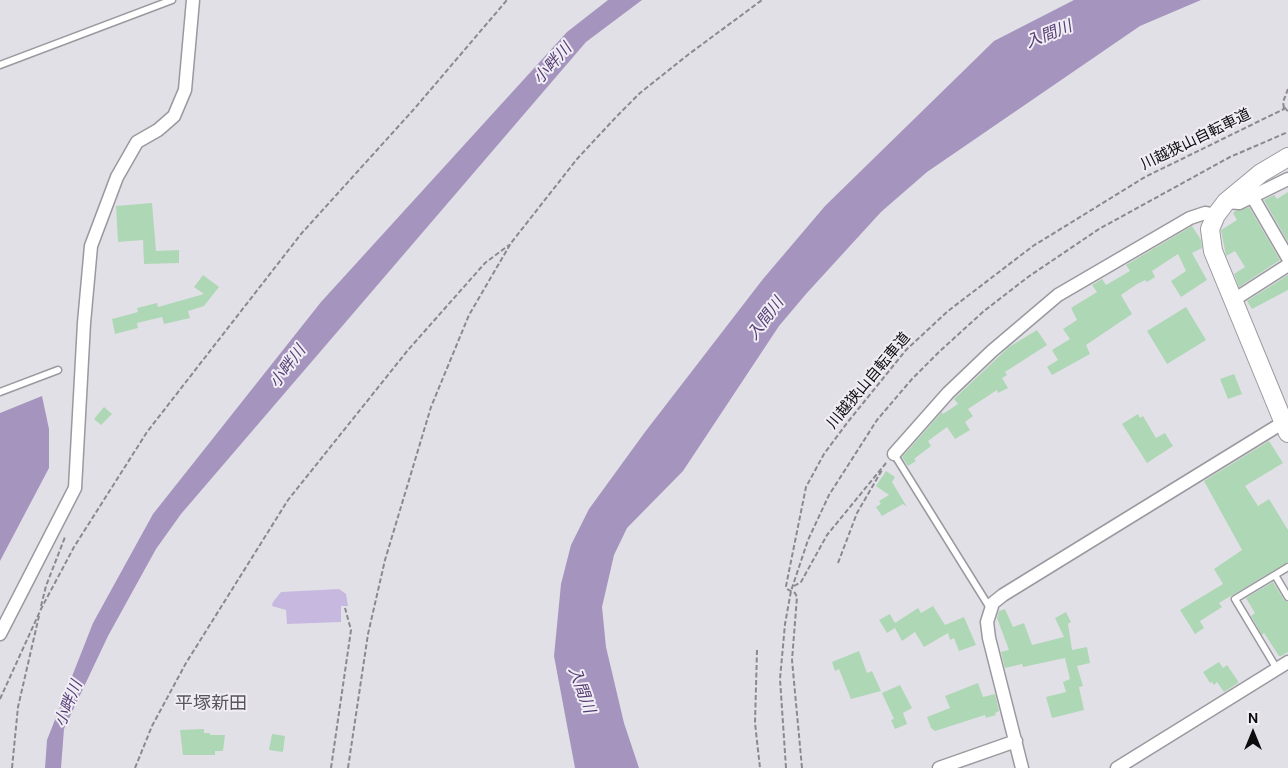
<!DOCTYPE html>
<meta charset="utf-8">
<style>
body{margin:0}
#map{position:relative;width:1288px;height:768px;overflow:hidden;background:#e2e0e7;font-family:"DM Sans",sans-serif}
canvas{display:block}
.north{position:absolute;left:1228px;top:708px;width:50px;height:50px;-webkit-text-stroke:4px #f0edf4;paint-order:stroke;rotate:0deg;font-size:14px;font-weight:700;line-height:20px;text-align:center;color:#0c0b0e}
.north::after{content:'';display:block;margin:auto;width:18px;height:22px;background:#0c0b0e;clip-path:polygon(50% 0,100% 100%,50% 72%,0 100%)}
</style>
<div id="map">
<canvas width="1288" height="768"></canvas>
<div class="north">N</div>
</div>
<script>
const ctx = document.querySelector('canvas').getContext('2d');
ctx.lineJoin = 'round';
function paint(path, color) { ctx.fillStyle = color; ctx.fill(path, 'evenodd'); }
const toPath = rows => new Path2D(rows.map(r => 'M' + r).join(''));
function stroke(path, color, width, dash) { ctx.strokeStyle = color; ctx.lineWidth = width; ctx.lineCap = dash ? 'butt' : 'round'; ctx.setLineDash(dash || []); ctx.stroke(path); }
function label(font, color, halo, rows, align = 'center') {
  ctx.font = font + ' "DM Sans","Noto Sans JP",sans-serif'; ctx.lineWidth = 4; ctx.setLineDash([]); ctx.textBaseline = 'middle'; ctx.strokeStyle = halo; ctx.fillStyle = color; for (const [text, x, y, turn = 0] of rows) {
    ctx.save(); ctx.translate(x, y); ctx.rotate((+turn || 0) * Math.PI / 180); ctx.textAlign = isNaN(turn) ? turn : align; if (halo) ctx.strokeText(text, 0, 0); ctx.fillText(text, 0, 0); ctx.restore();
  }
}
paint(toPath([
 [339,589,346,594,348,606,341,606,341,622,287,624,286,610,272,606,273,602,281,592]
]), '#c7b8e0');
paint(toPath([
 [608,0,642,0,586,42,181,514,156,549,108,636,64,729,61,768,45,768,47,740,93,623,153,514,321,302,567,32],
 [1074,0,1201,0,1140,26,927,172,881,212,806,294,779,326,683,471,627,528,614,555,602,607,606,647,624,723,639,768,575,768,554,656,561,584,571,545,589,509,645,432,763,279,825,206,994,41],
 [42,396,49,429,49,468,0,561,0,413]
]), '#a595be');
paint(toPath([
 [1288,192,1288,242,1264,200,1274,195,1277,199],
 [152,203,156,251,179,250,179,263,144,264,143,240,118,242,116,206],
 [1249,207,1280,260,1239,287,1234,274,1245,267,1235,251,1226,256,1221,230,1237,220,1233,213,1235,211],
 [1192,226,1201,240,1202,248,1192,253,1207,280,1181,297,1171,281,1186,271,1178,254,1152,271,1155,277,1147,282,1145,280,1137,284,1121,295,1132,314,1086,345,1090,354,1052,375,1047,367,1058,360,1052,350,1070,339,1063,329,1077,320,1071,308,1097,292,1092,285,1102,279,1106,285,1130,271,1126,265],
 [203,275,219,287,204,306,188,311,190,318,164,324,162,317,137,323,138,328,115,334,112,319,138,312,137,308,157,303,158,307,204,294,194,287],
 [1288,275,1288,290,1252,309,1247,301],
 [1186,307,1206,340,1167,364,1147,331],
 [1037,330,1047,345,1005,372,1007,375,1002,378,1008,388,998,393,997,390,968,409,973,416,965,422,970,430,955,439,947,427,928,441,931,446,914,459,916,461,908,466,902,457,942,412,943,414,958,404,954,399,1009,347],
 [1234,374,1242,394,1228,399,1220,379],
 [104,407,112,414,101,425,94,419],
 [1138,414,1140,418,1143,416,1156,438,1165,433,1173,446,1147,463,1122,424],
 [1269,441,1283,463,1245,486,1258,506,1269,499,1288,530,1288,562,1219,603,1222,607,1200,621,1204,628,1195,634,1180,610,1223,584,1214,569,1242,550,1204,481],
 [886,471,895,477,892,482,907,507,903,504,882,516,876,507,881,504,879,501,889,495,876,486],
 [1273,582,1284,600,1288,602,1288,652,1281,656,1279,656,1264,633,1262,635,1251,616,1255,613,1246,598],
 [933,606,945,625,964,617,976,645,959,651,954,638,950,640,948,633,924,647,915,632,902,641,895,628,887,633,879,620,890,614,895,623,918,608,921,613],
 [1005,609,1013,627,1024,623,1032,645,1064,637,1055,618,1066,612,1071,622,1068,624,1072,650,1087,647,1090,663,1077,666,1083,686,1079,687,1084,710,1052,718,1046,697,1066,692,1063,682,1070,679,1065,658,1023,667,1022,664,1005,668,1001,652,1009,650,997,618,999,611],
 [859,651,867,673,872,671,881,691,851,699,839,669,835,671,832,662],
 [1219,662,1223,668,1227,665,1238,681,1238,683,1224,692,1217,682,1214,685,1212,682,1210,683,1203,672],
 [978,683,983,697,995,694,999,711,995,713,996,715,986,718,985,715,935,731,931,728,927,717,950,708,945,696],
 [900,685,912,708,903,713,907,724,895,729,891,720,894,719,882,693],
 [204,729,204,733,210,733,210,735,225,735,223,751,215,751,215,755,183,755,180,730],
 [272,734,285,736,283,752,269,750]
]), '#aed7b6');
const lane = toPath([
 [0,65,172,0],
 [0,392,58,370],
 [894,454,990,608],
 [1275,575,1288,597],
 [1277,669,1235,599,1288,567]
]);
const street = toPath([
 [1252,196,1288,258],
 [1226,202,1239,203,1288,179],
 [1232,301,1288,265],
 [894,454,948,393,992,351,1058,295,1190,218,1205,213,1216,215],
 [0,634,75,488,84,323,91,246,117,177,137,142,158,130,174,116,185,90,193,0],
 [939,768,1016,741],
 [1022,768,989,638,987,622,993,603,1003,595,1284,422],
 [1117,768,1288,662]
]);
const secondary = toPath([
 [1288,157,1261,173,1226,202,1216,215,1210,229,1213,251,1288,433]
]);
stroke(lane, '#9b999f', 9);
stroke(street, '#9b999f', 15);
stroke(secondary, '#9b999f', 20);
stroke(toPath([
 [1288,89,1283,102,1284,108,1288,111],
 [838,563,857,513,882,470],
 [794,586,801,582,827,535,886,463],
 [41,606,46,586,65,537],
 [757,650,755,723,760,768],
 [0,699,41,609,74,547,147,432,301,234,415,108,507,0],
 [12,768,18,707,39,616],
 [135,768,152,726,186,663,288,500,408,350,485,263,509,245],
 [331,768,351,630,345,608],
 [348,768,368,634,385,560,431,407,469,315,511,243,577,159,617,116,640,93,689,54,762,0],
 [786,768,780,679,785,624,791,591,808,540,829,495,877,420,912,379,940,351,984,311,1028,277,1099,229,1230,157,1288,132],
 [802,768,792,660,797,597,795,593,787,589,786,586,806,487,824,454,847,423,906,350,948,311,1033,246,1145,177,1288,107]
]), '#8b898f', 2, [5, 2.5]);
stroke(lane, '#fff', 6);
stroke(street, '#fff', 12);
stroke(secondary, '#fff', 18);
label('15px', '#0c0b0e', '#f0edf4', [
 ["川越狭山自転車道",1196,140,-26],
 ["川越狭山自転車道",869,381,-50]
]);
label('italic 16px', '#563e75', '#f0edf4', [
 ["入間川",1049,35,-22],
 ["小畔川",553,64,-48],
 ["入間川",766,319,-53],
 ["小畔川",288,367,-53],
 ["入間川",581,690,70],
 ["小畔川",69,704,-68]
]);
label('18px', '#58565c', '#f0edf4', [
 ["平塚新田",211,704]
]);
</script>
